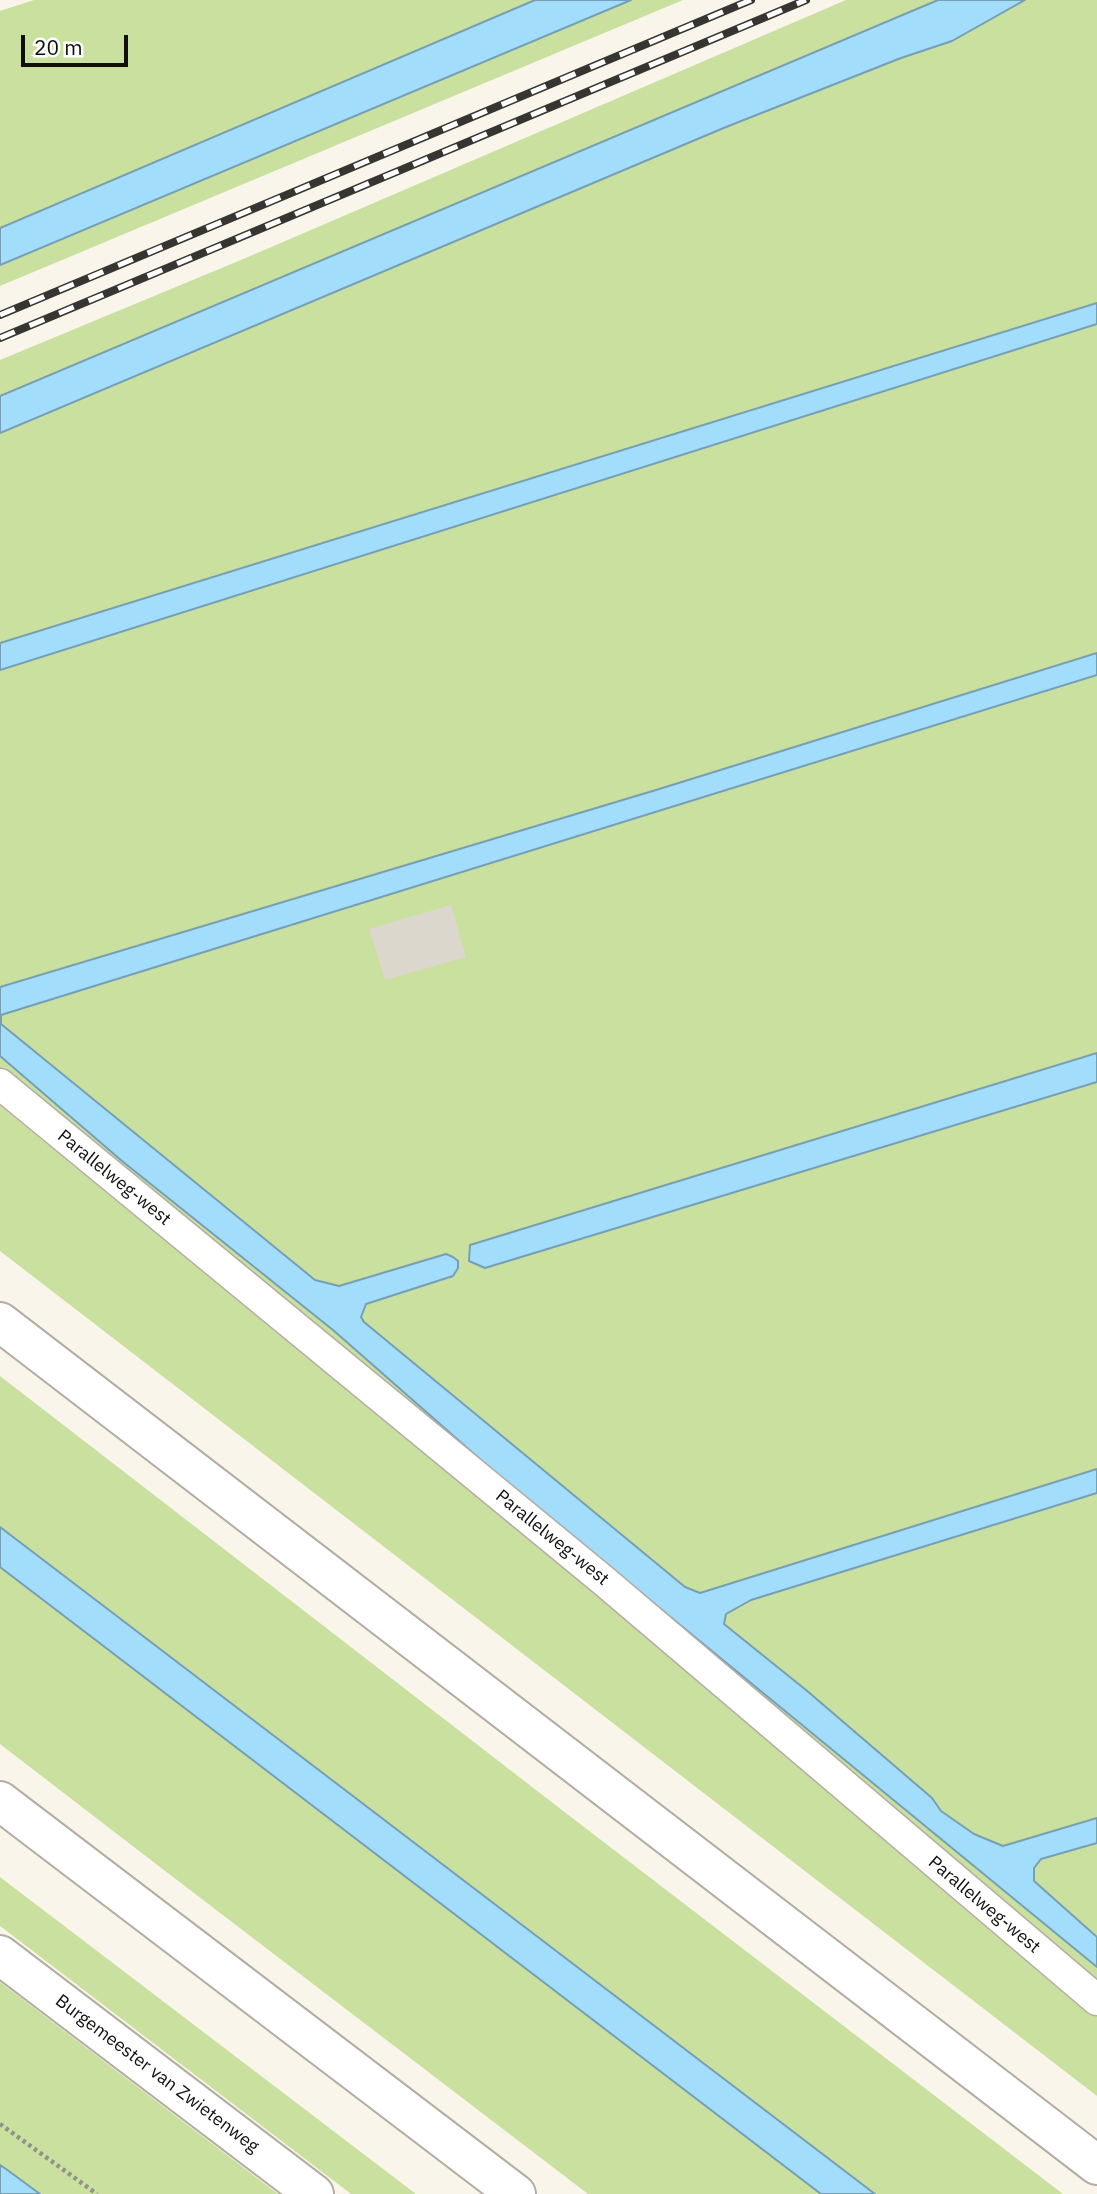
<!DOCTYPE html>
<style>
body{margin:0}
#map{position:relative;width:1097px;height:2194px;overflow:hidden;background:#faf5eb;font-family:"IBM Plex Sans",sans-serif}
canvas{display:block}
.scale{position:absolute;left:21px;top:35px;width:107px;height:32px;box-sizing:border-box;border:4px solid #110f0c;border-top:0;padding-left:9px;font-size:21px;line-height:24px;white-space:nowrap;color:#110f0c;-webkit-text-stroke:5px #fff;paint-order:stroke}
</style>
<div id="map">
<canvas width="1097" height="2194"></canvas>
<div class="scale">20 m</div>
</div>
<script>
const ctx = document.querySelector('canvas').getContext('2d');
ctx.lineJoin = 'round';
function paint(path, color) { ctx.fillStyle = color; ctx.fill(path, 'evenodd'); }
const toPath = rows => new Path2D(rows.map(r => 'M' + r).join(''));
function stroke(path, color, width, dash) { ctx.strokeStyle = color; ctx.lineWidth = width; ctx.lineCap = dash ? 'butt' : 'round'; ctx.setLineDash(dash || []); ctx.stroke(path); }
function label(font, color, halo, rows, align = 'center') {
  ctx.font = font + ' "IBM Plex Sans",sans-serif'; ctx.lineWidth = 5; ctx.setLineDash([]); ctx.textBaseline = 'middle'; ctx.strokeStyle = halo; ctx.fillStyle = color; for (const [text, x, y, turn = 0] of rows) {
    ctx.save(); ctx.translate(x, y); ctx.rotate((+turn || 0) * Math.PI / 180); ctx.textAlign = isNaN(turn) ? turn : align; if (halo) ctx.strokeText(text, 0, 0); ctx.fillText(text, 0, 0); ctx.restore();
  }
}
paint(toPath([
 [34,0,535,0,0,228,0,11],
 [631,0,683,0,0,286,0,265],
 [846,0,938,0,0,396,0,360,248,257],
 [1025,0,1097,0,1097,303,0,643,0,433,726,127,901,58,952,41],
 [1097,324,1097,653,656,790,0,987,0,670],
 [1097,675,1097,1053,470,1245,469,1260,485,1268,1097,1082,1097,1818,1003,1846,974,1834,941,1811,932,1798,724,1624,685,1587,364,1322,361,1317,366,1304,453,1276,458,1268,458,1261,453,1257,445,1254,339,1286,315,1280,1,1024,1,1014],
 [0,1056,122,1161,333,1330,872,1783,1097,1967,1097,2096,0,1251],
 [0,1376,571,1817,1063,2194,875,2194,0,1527],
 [0,1567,821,2194,588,2194,156,1864,0,1744],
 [1097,1843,1097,1937,1034,1881,1034,1868,1041,1859],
 [0,1877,416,2194,351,2194,0,1926],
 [0,1982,278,2194,40,2194,0,2165]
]), '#cae09f');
const water = toPath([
 [535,0,631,0,0,265,0,228,535,0],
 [938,0,1025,0,952,41,901,58,726,127,0,433,0,396,938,0],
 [1097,303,1097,324,0,670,0,643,1097,303],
 [1097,653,1097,675,1,1015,1,1024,315,1280,339,1286,446,1254,453,1257,458,1261,458,1268,453,1276,366,1304,361,1317,364,1322,685,1587,700,1593,1097,1469,1097,1493,751,1600,726,1614,724,1624,806,1690,932,1798,941,1811,974,1834,1003,1846,1097,1818,1097,1843,1041,1859,1034,1868,1034,1881,1097,1937,1097,1967,506,1482,333,1330,122,1161,0,1056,0,987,656,790,1097,653],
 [1097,1053,1097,1082,485,1268,469,1261,470,1245,1097,1053],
 [0,1527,875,2194,821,2194,0,1567,0,1527],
 [0,2165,6,2169,40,2194,0,2194,0,2165]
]);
paint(water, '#a2ddfc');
stroke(water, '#769fb4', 2);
paint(toPath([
 [451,905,466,957,385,980,369,929]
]), '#dcd7cd');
const street = toPath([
 [0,1084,604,1581,1097,2000]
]);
const secondary = toPath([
 [0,1955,314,2194]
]);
const highway = toPath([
 [0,1322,1097,2165],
 [0,1801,516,2194]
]);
stroke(street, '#b3ada4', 33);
stroke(secondary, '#b3ada4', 42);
stroke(highway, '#b3ada4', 42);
stroke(toPath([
 [0,2124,97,2194]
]), '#94918a', 4.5, [3.5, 3.5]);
stroke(street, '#fff', 30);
stroke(secondary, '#fff', 38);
stroke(highway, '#fff', 38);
const rail = toPath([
 [0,315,751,0],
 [0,338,806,0]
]);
stroke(rail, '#373531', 8);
stroke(rail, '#fff', 5, [16]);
label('18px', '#110f0c', '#fff', [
 ["Parallelweg-west",114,1178,39],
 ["Parallelweg-west",552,1538,39],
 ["Parallelweg-west",984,1905,40],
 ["Burgemeester van Zwietenweg",157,2074,37]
]);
</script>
